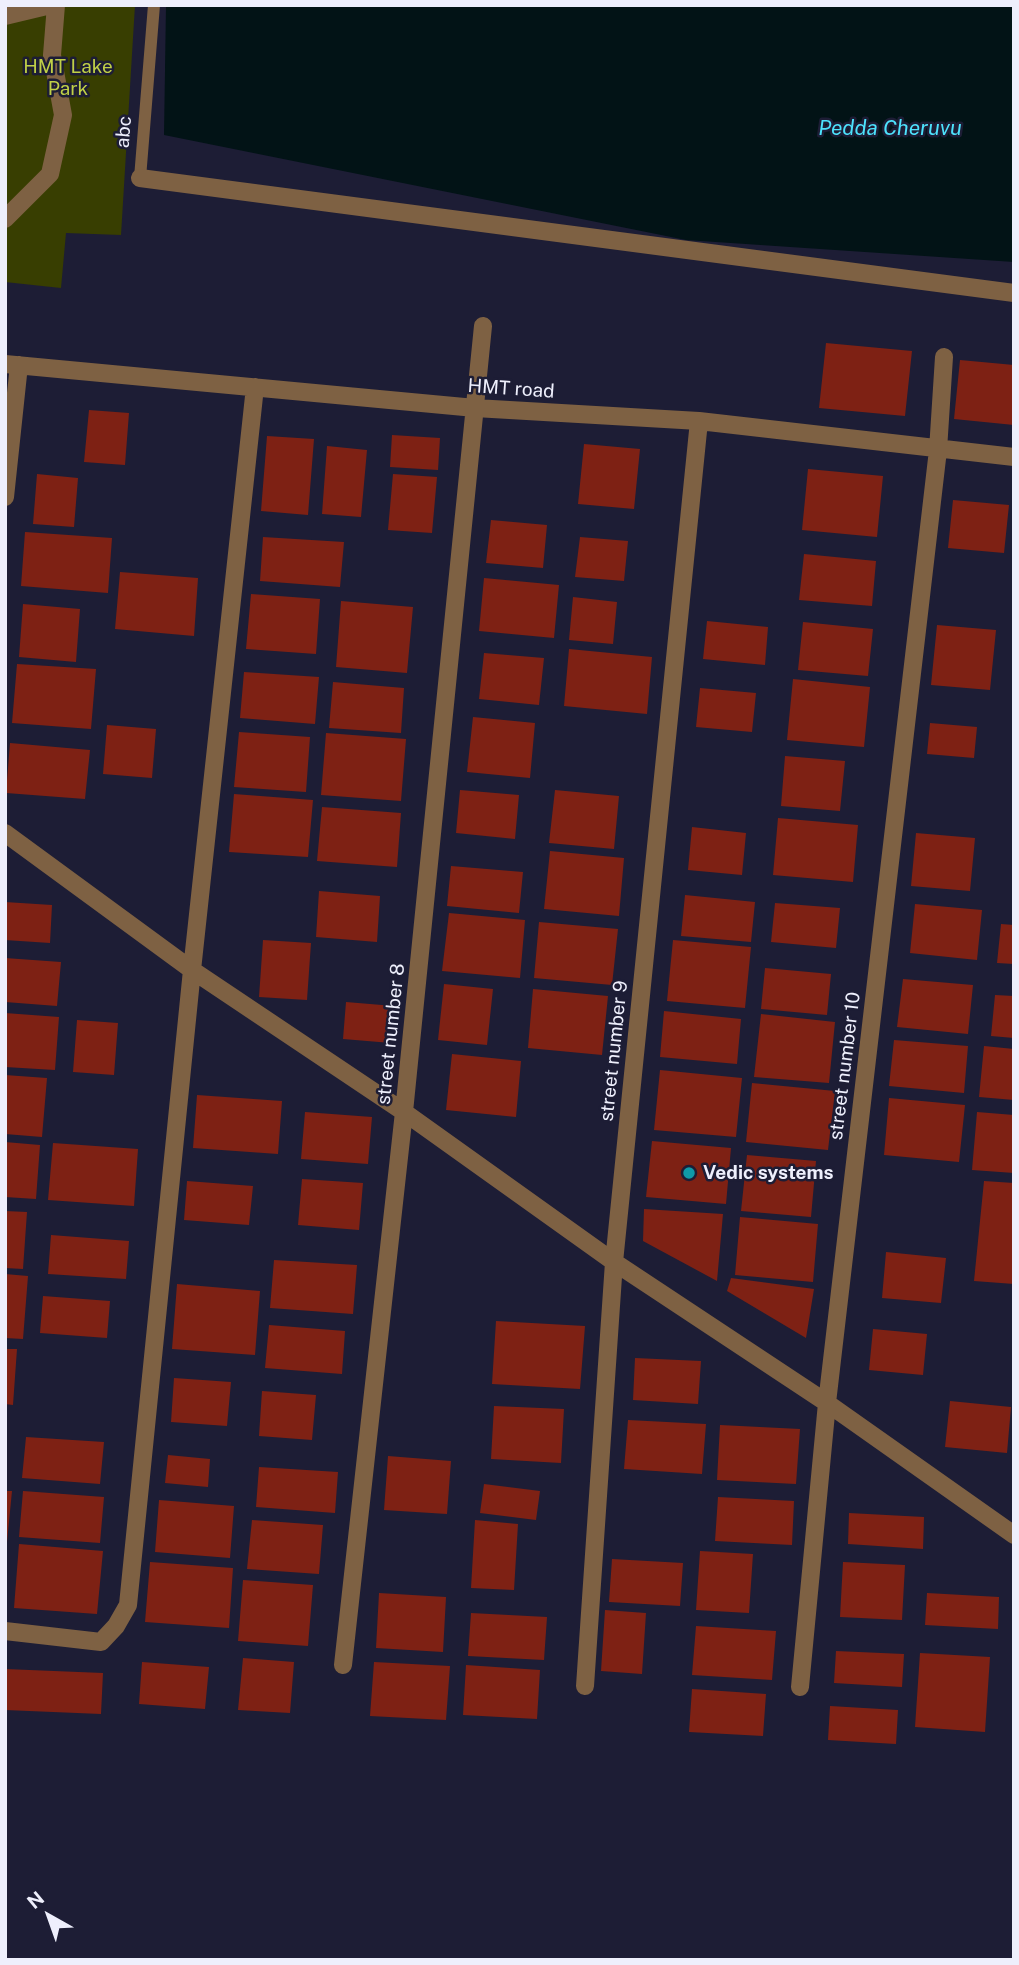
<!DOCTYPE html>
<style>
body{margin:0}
#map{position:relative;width:1019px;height:1965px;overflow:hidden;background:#1d1d35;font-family:"Public Sans",sans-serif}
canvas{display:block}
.frame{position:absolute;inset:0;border:7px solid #eeeffc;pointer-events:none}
.north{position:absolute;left:14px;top:1881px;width:70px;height:70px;-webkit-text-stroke:5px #1d1d35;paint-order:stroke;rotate:320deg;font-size:19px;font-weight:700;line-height:28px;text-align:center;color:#eeeffc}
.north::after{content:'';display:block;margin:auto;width:24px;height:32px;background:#eeeffc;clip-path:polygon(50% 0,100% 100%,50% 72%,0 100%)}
</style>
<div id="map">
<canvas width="1019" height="1965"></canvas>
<div class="frame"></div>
<div class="north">N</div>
</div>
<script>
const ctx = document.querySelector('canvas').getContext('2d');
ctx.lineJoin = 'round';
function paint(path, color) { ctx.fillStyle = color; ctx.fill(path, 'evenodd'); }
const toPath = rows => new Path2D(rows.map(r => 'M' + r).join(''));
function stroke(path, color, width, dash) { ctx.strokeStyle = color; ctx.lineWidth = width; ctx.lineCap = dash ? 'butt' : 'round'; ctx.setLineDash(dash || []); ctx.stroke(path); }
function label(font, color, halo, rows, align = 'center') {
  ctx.font = font + ' "Public Sans",sans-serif'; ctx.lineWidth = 5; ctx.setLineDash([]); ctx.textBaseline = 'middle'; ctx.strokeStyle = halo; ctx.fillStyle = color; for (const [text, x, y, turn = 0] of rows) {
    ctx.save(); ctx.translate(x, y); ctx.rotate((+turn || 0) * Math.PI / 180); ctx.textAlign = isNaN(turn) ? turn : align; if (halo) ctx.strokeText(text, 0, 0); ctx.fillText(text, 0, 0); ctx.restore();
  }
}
paint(toPath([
 [5,5,135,5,121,235,66,233,61,288,5,282]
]), '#383e01');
paint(toPath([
 [166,5,1014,5,1014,262,686,240,164,135]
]), '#021316');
paint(toPath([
 [826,343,912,351,905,416,819,408],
 [960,360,1014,365,1014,425,954,419],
 [89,410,129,413,125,465,84,462],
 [392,435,440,438,438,470,390,467],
 [267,436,314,439,308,515,261,511],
 [584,444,640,449,634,509,578,504],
 [327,446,367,450,361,517,322,514],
 [808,469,883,476,877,537,802,530],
 [37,474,78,478,74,527,33,524],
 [393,474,437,477,432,533,388,530],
 [953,500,1009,505,1004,553,948,548],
 [491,520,547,525,543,568,486,563],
 [25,532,112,538,108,593,21,586],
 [263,537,344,542,340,587,260,581],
 [580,537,628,541,624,581,575,577],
 [804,554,876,561,872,606,799,600],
 [120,572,198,578,194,636,115,629],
 [484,578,559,585,554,638,479,631],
 [251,594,320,599,316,654,246,649],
 [573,597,617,602,613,644,569,640],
 [341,601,413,607,407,673,336,667],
 [23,604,80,609,76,662,19,657],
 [707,621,768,627,765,665,703,659],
 [803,622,873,629,868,676,798,670],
 [937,625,996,630,990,690,931,685],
 [569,649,652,657,647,714,564,706],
 [484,653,544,658,539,705,479,699],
 [17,664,96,669,91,729,12,723],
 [244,672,319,677,315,724,240,718],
 [793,679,870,687,864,747,787,740],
 [333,682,404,688,401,733,329,728],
 [700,688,756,693,752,732,696,727],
 [473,717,535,723,530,778,467,772],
 [930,723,977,727,974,758,927,754],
 [107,725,156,729,152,778,103,774],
 [239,732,310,737,306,792,234,787],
 [326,733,406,739,401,801,321,795],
 [10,743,90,750,85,799,6,793],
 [785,756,845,761,840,811,781,806],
 [460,790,519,795,515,839,456,833],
 [555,790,619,796,614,849,549,843],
 [234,794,313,800,308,857,229,852],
 [322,807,401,813,397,867,317,861],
 [778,818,858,825,853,882,773,875],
 [692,827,746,833,742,875,688,870],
 [916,833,975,838,970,891,911,886],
 [550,851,624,858,619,916,544,909],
 [451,866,523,872,519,913,447,906],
 [319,891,380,896,377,942,316,937],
 [685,895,755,902,751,942,681,936],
 [5,902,52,905,50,943,5,940],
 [775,903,840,908,836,948,771,942],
 [915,904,982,910,977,960,910,953],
 [449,913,525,920,520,978,442,971],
 [539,922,618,929,612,985,534,978],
 [1001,924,1014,925,1014,964,997,963],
 [263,940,311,943,307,1000,259,997],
 [673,940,751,947,745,1008,667,1001],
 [5,958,61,962,57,1006,5,1002],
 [765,968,831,974,827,1015,761,1009],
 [903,979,973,985,968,1034,897,1027],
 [444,984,493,989,487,1045,438,1040],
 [533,989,608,996,602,1055,528,1048],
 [995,995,1014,996,1014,1038,991,1036],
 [346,1002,394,1006,391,1043,343,1039],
 [664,1011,741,1019,737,1064,660,1057],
 [5,1013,59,1017,55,1070,5,1067],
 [761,1014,835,1022,829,1083,754,1077],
 [77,1020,118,1023,114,1075,73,1072],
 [894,1040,968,1046,964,1093,889,1086],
 [984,1046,1014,1049,1014,1100,979,1097],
 [452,1054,521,1061,516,1117,446,1110],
 [660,1070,742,1078,736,1137,654,1130],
 [5,1075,47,1078,42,1137,5,1134],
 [752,1083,835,1091,828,1150,746,1142],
 [197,1095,282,1101,278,1154,193,1148],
 [889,1098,965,1105,959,1162,884,1155],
 [305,1112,372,1117,368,1164,301,1159],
 [977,1112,1014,1115,1014,1173,972,1170],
 [652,1141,731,1148,726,1204,646,1197],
 [5,1142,40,1145,36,1199,5,1197],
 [53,1143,138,1149,134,1206,48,1200],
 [747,1155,816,1161,811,1217,741,1211],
 [302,1179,363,1183,359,1230,298,1225],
 [187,1181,253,1186,249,1225,184,1220],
 [984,1181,1014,1183,1014,1284,974,1281],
 [644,1209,723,1214,717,1281,643,1241],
 [5,1211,27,1212,23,1269,5,1268],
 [740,1217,818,1224,813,1282,735,1275],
 [51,1235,129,1241,126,1279,48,1274],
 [886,1252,946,1258,941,1303,882,1298],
 [274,1260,357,1265,353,1314,270,1308],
 [5,1274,28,1276,23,1339,5,1338],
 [731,1278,814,1289,806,1338,727,1291],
 [177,1284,260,1291,255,1355,172,1349],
 [43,1296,110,1301,107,1338,40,1333],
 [496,1321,585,1326,580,1389,492,1384],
 [269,1325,345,1331,342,1374,265,1368],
 [873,1329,927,1334,923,1375,869,1370],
 [5,1349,17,1349,13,1405,5,1404],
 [635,1358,701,1361,698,1404,633,1400],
 [174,1378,231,1382,227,1426,171,1422],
 [262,1391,316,1395,312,1440,259,1436],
 [950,1401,1011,1407,1007,1453,945,1447],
 [494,1406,564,1409,561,1463,491,1459],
 [628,1420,706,1424,702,1474,624,1469],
 [720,1425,800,1429,796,1484,717,1480],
 [26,1437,104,1442,100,1484,22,1478],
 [168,1455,210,1459,208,1487,165,1483],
 [388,1456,451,1461,447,1514,384,1510],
 [259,1467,338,1472,335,1513,256,1507],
 [484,1484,540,1491,536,1520,480,1513],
 [5,1491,12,1491,7,1542,5,1542],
 [23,1491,104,1497,100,1543,19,1537],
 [718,1497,794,1501,792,1545,715,1541],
 [159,1500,234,1506,230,1558,155,1552],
 [849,1513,924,1517,923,1549,848,1544],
 [252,1520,323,1525,319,1574,247,1569],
 [475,1520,518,1524,514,1590,471,1588],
 [19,1544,103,1551,97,1614,14,1608],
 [700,1551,753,1554,749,1613,696,1610],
 [612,1559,683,1563,680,1606,609,1602],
 [150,1562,233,1568,229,1628,145,1622],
 [843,1562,905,1565,902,1620,840,1617],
 [243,1580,313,1585,308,1646,238,1641],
 [379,1593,446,1597,443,1652,376,1648],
 [927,1593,999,1597,998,1629,925,1625],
 [605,1610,646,1613,642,1674,601,1671],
 [471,1613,547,1617,544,1660,468,1656],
 [696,1626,776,1631,772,1680,692,1675],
 [836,1651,904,1654,902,1687,834,1683],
 [920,1653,990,1657,985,1732,915,1727],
 [243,1658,294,1662,290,1713,238,1710],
 [142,1662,209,1667,205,1709,139,1704],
 [374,1662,450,1666,446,1720,370,1716],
 [466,1665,540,1670,537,1719,463,1715],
 [5,1669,103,1673,101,1714,5,1710],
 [692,1689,766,1694,763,1736,689,1732],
 [830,1706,898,1710,896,1744,828,1740]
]), '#7e2114');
stroke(toPath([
 [140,178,154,5]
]), '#7e6143', 12);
stroke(toPath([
 [5,16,51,5],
 [140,178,1014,293],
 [5,219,50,174,63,115,52,55,56,5],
 [5,364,475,408,699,421,1014,457],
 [5,497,19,365],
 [5,833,192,970,404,1112,614,1262,827,1403,1014,1535],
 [5,1631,101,1642,116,1626,128,1605,192,970,255,387],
 [343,1665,404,1112,483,326],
 [585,1686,614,1262,699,421],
 [800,1687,827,1403,938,450,944,357]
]), '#7e6143', 18);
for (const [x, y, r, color] of [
 [689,1173,7,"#0f9aa8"]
]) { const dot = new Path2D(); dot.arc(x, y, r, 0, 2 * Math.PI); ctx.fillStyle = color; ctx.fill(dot); stroke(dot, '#1d1d35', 2.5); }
label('19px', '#c0d047', '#1d1d35', [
 ["HMT Lake",68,67],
 ["Park",68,89]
]);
label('19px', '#eeeffc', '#1d1d35', [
 ["abc",124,132,-85],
 ["HMT road",511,389,4],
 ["street number 8",391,1034,-84],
 ["street number 9",614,1051,-84],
 ["street number 10",845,1066,-83]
]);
label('bold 19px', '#eeeffc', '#1d1d35', [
 ["Vedic systems",703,1173]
], 'left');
label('italic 21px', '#4de2fc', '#1d1d35', [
 ["Pedda Cheruvu",890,129]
]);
</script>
